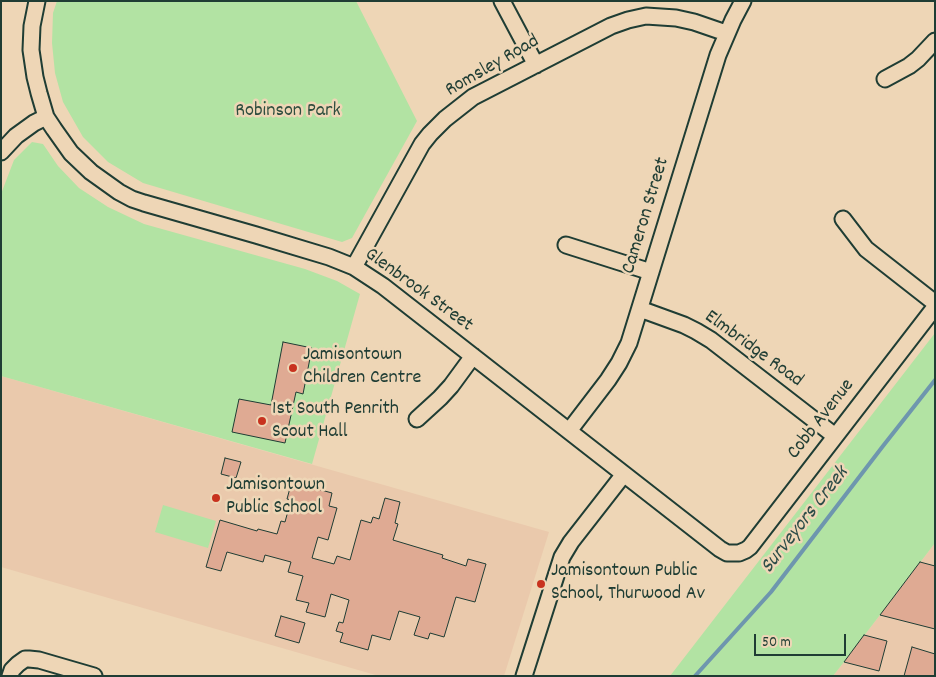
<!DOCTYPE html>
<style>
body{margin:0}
#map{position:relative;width:936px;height:677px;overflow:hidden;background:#eed6b6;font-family:Dekko,sans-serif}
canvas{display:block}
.frame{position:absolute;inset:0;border:2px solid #1f3d34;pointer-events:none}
.scale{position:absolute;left:754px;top:634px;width:92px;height:22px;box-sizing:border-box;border:2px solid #1f3d34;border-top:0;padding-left:6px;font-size:15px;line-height:18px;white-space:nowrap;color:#1f3d34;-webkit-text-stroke:4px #eed6b6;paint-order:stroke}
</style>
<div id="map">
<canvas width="936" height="677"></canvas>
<div class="frame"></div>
<div class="scale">50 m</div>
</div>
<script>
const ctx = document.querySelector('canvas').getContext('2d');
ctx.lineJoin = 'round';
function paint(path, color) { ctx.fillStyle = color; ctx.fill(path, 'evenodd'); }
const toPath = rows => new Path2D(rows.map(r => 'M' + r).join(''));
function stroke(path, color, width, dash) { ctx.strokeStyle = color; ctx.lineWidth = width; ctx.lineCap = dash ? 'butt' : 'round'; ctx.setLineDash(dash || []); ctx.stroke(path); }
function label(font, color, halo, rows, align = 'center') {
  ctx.font = font + ' Dekko,sans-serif'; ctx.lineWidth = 5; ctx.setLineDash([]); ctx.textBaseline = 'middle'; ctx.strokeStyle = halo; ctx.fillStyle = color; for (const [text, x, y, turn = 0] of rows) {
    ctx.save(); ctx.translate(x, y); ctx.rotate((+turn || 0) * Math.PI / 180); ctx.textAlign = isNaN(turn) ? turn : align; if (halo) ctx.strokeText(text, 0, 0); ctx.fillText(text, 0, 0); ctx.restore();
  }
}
paint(toPath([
 [1,376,549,532,504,676,379,676,1,567],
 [935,543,935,676,833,676,844,662]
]), '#eac9ac');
paint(toPath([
 [57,1,356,1,417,121,352,238,342,242,143,183,108,162,83,137,63,102,55,73,52,43,53,13],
 [32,142,43,144,58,166,79,188,108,207,144,224,305,269,337,281,360,294,312,464,1,376,1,194,14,160],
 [935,333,935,543,844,662,833,676,670,676],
 [163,505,216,521,208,548,155,532]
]), '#b2e3a3');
stroke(toPath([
 [695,676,771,592,883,446,935,380]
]), '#6e96ae', 4);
const building = toPath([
 [283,342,312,348,303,394,296,392,285,443,232,432,239,399,271,405,283,342],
 [225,458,241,462,236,478,221,474,225,458],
 [300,481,315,485,314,488,332,493,329,506,337,508,328,540,318,537,312,558,334,564,337,556,350,560,361,520,371,523,373,517,379,519,385,498,400,502,395,523,398,524,393,540,443,555,442,558,466,566,468,559,486,564,475,602,456,597,444,637,430,633,428,639,414,635,420,617,399,611,390,640,372,635,368,650,340,642,343,633,336,631,339,622,343,623,349,600,331,594,325,617,306,612,309,603,296,600,303,576,288,572,291,562,265,555,263,562,227,552,221,571,206,567,220,520,257,531,258,529,277,534,281,521,285,522,291,500,287,499,290,488,297,490,300,481],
 [920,562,935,566,935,629,880,615,920,562],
 [281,616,305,623,299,643,275,636,281,616],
 [864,635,887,641,879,671,844,662,864,635],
 [912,647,935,654,935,676,904,676,912,647]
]);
paint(building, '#dfaa93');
stroke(building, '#1f3d34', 1);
const minor = toPath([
 [37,1,32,26,31,50,35,77,39,93,46,117,54,129,71,153,91,172,119,192,132,199,144,203,256,235,329,257,354,267,383,286,720,549,727,553,739,553,746,550,750,547,935,307],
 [502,1,536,65],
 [885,79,909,66,918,59,935,41],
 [1,152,16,136,34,123,46,117],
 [843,219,866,249,935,303],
 [566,245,651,272],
 [354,267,422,144,430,134,445,119,473,97,611,26,628,20,646,16,676,18,694,22,726,33],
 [640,309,684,325,696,331,711,340,835,436],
 [417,419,440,398,451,386,473,356],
 [569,431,608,380,619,363,629,343,718,55,733,20,743,1],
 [10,676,12,670,18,664,25,659,29,659,39,660,94,676],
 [524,676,562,557,571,542,624,474]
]);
stroke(minor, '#1f3d34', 19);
stroke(minor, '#eed6b6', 15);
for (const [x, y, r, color] of [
 [293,368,5,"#c8321e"],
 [262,421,5,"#c8321e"],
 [216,498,5,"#c8321e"],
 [541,584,5,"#c8321e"]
]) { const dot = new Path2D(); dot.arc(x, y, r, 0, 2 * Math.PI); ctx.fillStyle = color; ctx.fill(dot); stroke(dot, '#eed6b6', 2); }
label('20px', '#1f3d34', '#eed6b6', [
 ["Romsley Road",493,67,-30],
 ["Cameron Street",647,216,-73],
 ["Glenbrook Street",418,291,36],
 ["Elmbridge Road",753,350,36],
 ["Cobb Avenue",822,420,-52]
]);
label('20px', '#2e4e3f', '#eed6b6', [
 ["Robinson Park",288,112]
]);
label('20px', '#1f3d34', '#eed6b6', [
 ["Jamisontown",303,356],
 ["Children Centre",303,379],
 ["1st South Penrith",272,410],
 ["Scout Hall",272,433],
 ["Jamisontown",226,486],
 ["Public School",226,509],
 ["Jamisontown Public",551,572],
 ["School, Thurwood Av",551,595]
], 'left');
label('italic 21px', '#2c4c48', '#eed6b6', [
 ["Surveyors Creek",806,521,-52]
]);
</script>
